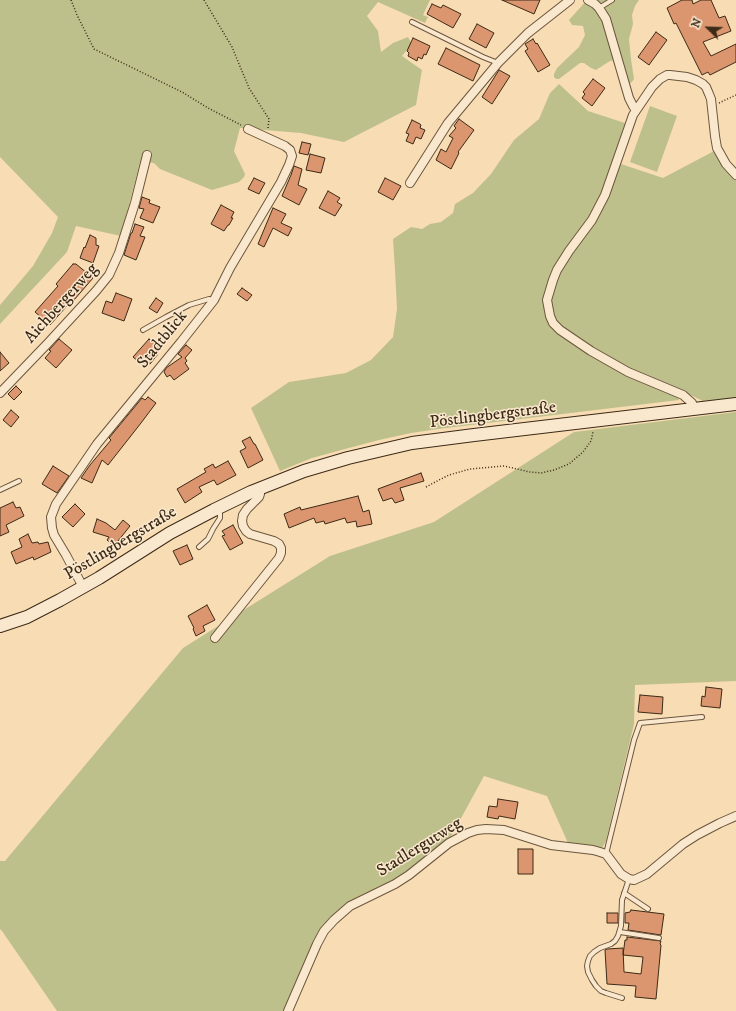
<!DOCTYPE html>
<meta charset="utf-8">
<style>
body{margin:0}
#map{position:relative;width:736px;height:1011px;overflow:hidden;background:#f8dcb3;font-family:"IM FELL DW Pica",serif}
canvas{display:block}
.north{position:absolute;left:688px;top:8px;width:40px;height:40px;-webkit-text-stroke:3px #fae8ce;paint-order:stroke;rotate:293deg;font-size:11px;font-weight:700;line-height:16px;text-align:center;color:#3c2a17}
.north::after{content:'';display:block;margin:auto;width:14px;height:18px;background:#3c2a17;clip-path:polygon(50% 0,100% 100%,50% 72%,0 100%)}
</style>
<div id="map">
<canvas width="736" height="1011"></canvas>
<div class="north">N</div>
</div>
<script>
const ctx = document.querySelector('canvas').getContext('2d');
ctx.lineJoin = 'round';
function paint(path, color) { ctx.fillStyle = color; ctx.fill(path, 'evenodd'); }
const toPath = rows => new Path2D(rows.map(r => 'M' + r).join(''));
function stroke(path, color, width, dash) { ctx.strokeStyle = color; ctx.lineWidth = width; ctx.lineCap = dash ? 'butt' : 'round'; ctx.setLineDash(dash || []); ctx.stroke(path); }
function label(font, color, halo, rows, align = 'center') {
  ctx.font = font + ' "IM FELL DW Pica",serif'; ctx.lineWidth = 3; ctx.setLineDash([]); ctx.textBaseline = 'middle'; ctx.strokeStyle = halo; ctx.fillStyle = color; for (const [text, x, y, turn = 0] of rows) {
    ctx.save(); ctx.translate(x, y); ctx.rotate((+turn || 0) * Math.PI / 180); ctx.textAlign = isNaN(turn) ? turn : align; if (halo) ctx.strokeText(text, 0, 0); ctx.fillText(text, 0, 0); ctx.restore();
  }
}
paint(toPath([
 [0,0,430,0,423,15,428,17,425,23,378,2,367,16,378,31,381,52,393,43,408,37,412,44,402,56,422,70,416,105,344,142,301,133,240,128,234,151,245,174,244,177,239,182,212,190,160,169,154,163,140,162,121,236,76,226,67,252,0,324,0,305,33,266,52,233,58,217,0,157],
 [587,0,639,0,635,6,632,15,633,24,629,39,631,59,634,79,631,83,627,81,616,60,610,61,596,70,591,68,584,63,580,63,559,79,556,79,554,77,554,74,557,68,579,47,585,35,583,26,572,25,569,20],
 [559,84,588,111,625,123,601,193,588,218,560,258,549,278,546,289,544,299,544,309,546,318,550,326,557,333,570,342,625,374,676,396,678,398,679,400,438,429,411,433,379,440,345,449,312,458,280,471,251,408,289,382,346,373,371,360,393,337,397,309,395,270,393,239,411,227,422,229,430,224,441,222,453,213,455,204,473,193,491,174,514,140,539,119,550,93],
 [650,106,677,116,657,172,630,162],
 [716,150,736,178,736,398,703,401,674,387,652,378,629,368,593,347,562,327,556,321,553,314,551,300,552,291,560,271,608,196,621,164,663,178],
 [736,412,736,681,635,685,634,724,606,841,602,848,568,843,547,796,484,776,447,844,405,875,347,905,328,920,310,952,288,1003,283,1011,57,1011,2,931,0,929,0,861,5,861,20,843,183,648,330,556,434,522,574,432]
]), '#bec08c');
const building = toPath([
 [502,0,540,0,534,14,502,0],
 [682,0,692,0,693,4,701,0,711,0,719,18,725,16,731,31,703,42,711,56,736,44,736,62,710,75,708,72,702,75,676,23,674,24,667,8,682,0],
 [432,4,441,8,443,5,461,14,453,28,427,14,432,4],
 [477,24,494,33,486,48,469,39,477,24],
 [656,32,667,40,649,65,638,57,656,32],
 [413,38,430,46,426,55,424,54,422,59,418,57,417,61,408,56,409,53,407,51,413,38],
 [533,39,536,44,537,43,550,65,538,72,525,51,528,49,525,44,533,39],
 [446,48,480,65,473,81,438,64,446,48],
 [499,70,510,76,492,104,482,97,499,70],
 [593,79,605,88,592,106,582,98,585,94,583,92,593,79],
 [459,119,474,130,458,152,459,153,451,169,436,160,441,149,446,152,453,138,449,136,456,128,454,126,459,119],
 [412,120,420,124,421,125,420,128,425,130,421,139,416,137,413,144,406,141,409,134,406,133,412,120],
 [302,142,311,144,308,155,299,153,302,142],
 [310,154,325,158,321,173,306,170,310,154],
 [294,166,302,169,298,185,307,189,299,205,282,196,291,175,294,166],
 [254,178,265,183,259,194,248,189,254,178],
 [385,178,401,186,393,200,378,192,385,178],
 [328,191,340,198,337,202,342,205,335,216,319,208,328,191],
 [142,197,150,200,149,203,160,207,153,223,140,218,144,209,139,208,142,197],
 [221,205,234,212,231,218,233,218,229,225,228,225,224,231,211,224,221,205],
 [273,208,286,214,281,223,292,228,288,236,273,228,264,247,258,244,273,208],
 [135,224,144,227,140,236,145,237,136,260,124,255,131,233,132,233,135,224],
 [90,235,96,238,96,245,99,246,93,263,80,258,84,247,85,248,90,235],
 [73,264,76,264,93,278,74,300,73,299,50,325,35,312,58,286,56,284,73,264],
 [242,288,252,295,247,301,237,294,242,288],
 [116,293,132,299,124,321,102,313,106,301,112,303,116,293],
 [156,298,163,303,157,313,149,308,156,298],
 [59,339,72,350,56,368,45,358,51,351,49,350,59,339],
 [149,339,160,348,157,353,158,354,150,364,148,363,145,367,133,357,149,339],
 [186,345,192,350,185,358,187,361,185,363,189,369,174,380,170,375,167,377,164,372,166,368,182,357,178,354,186,345],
 [0,352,9,363,0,371,0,352],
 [16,386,22,392,14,400,8,394,16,386],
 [148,397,156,403,141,423,108,465,102,460,92,483,81,478,90,465,111,440,109,438,142,398,145,400,148,397],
 [11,410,19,417,11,427,3,420,11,410],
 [250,437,254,444,255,444,263,460,248,468,240,451,246,448,242,441,250,437],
 [228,461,236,475,217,485,214,480,199,487,202,492,185,503,177,489,206,472,204,469,213,464,215,468,228,461],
 [53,466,69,476,57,493,42,484,53,466],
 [421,473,424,481,400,488,404,500,395,503,392,498,383,501,378,489,421,473],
 [358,496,363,512,369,510,372,524,357,527,356,521,347,523,345,518,325,524,324,521,316,523,314,518,289,528,284,514,300,507,301,510,358,496],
 [13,502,16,508,20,507,24,516,6,525,9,532,0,536,0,508,13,502],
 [75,504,85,514,73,527,62,517,75,504],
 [97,519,106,523,115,530,123,520,130,526,114,546,107,540,109,537,93,532,97,519],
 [233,525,243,543,230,550,222,536,225,535,222,531,233,525],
 [28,534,32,543,38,542,39,544,48,542,51,552,34,560,33,557,16,564,11,552,22,547,19,539,28,534],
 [187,545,193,559,180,565,173,551,187,545],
 [207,605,215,620,203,626,205,631,196,636,193,629,194,628,188,616,207,605],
 [706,687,722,689,720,708,701,706,702,696,705,697,706,687],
 [640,695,663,697,662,714,638,712,640,695],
 [498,799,518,802,515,819,499,816,498,819,487,817,489,806,497,807,498,799],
 [518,849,533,849,533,874,518,874,518,849],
 [631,910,664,914,661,935,628,930,629,923,625,923,625,913,630,912,631,910],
 [607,913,618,913,618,923,607,923,607,913],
 [627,937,661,941,660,944,661,945,656,999,635,997,636,986,607,984,605,950,607,949,623,948,624,972,641,974,643,957,623,955,625,940,627,940,627,937]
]);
paint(building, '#db966f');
stroke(building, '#3c2a17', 1);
const service = toPath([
 [599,8,612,0],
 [412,22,483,57,498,63],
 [143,330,166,317,189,305,209,299,213,300],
 [0,490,19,481],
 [199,547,208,539,213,529,220,518,220,510],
 [606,854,634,740,640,723,702,717],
 [624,893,648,909],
 [620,932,659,938],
 [622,998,606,993,601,991,596,986,592,980,588,972,587,966,588,961,590,956,594,952,600,948,611,944,615,941,618,936,621,926,622,900,629,879]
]);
const minor = toPath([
 [588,0,595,4,599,8,606,19,629,98,633,106,636,110],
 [410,183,448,123,498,63,528,33,570,0],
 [0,393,49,342,96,291,109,275,119,253,135,203,147,155],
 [693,409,692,403,683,395,628,372,591,351,560,330,553,323,550,316,547,300,553,280,557,270,569,251,592,220,605,195,633,115,652,87,660,79,667,75,670,75,687,77,696,80,703,84,706,87,709,94,711,99,715,136,717,148,726,164,736,175],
 [83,587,66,555,54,535,52,528,51,517,56,504,97,444,181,342,214,300,230,268,281,182,289,165,292,156,290,150,285,146,248,129],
 [215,638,279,558,281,553,281,548,279,544,274,541,250,534,246,531,243,526,242,521,243,515,247,509,259,497,260,494,259,489],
 [288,1011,317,944,324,931,334,920,350,906,395,884,409,875,449,843,468,833,477,830,486,829,504,830,551,845,593,850,600,852,606,854,621,874,629,879,634,880,647,874,683,844,697,835,720,823,736,816]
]);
const secondary = toPath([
 [0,626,27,617,60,600,99,578,170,533,214,510,251,492,304,471,348,458,412,443,474,435,736,404]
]);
stroke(service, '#6b563e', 6);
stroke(minor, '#6b563e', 10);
stroke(secondary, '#3c2a17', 14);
stroke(toPath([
 [71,0,77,15,94,49,182,92,208,108,241,125],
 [204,0,232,47,249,88,269,119,268,128],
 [719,103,736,95],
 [426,487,439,480,449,475,470,469,504,466,530,472,541,473,554,470,569,464,583,452,591,441,593,432]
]), '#3c2a17', 1.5, [1, 2]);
stroke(service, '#fae8ce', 4);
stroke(minor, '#fae8ce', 8);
stroke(secondary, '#fae8ce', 12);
label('17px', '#3c2a17', '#fae8ce', [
 ["Aichbergerweg",62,304,-48],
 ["Stadtblick",163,340,-51],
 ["Pöstlingbergstraße",493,416,-7],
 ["Pöstlingbergstraße",121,544,-31],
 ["Stadlergutweg",420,848,-32]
]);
</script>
